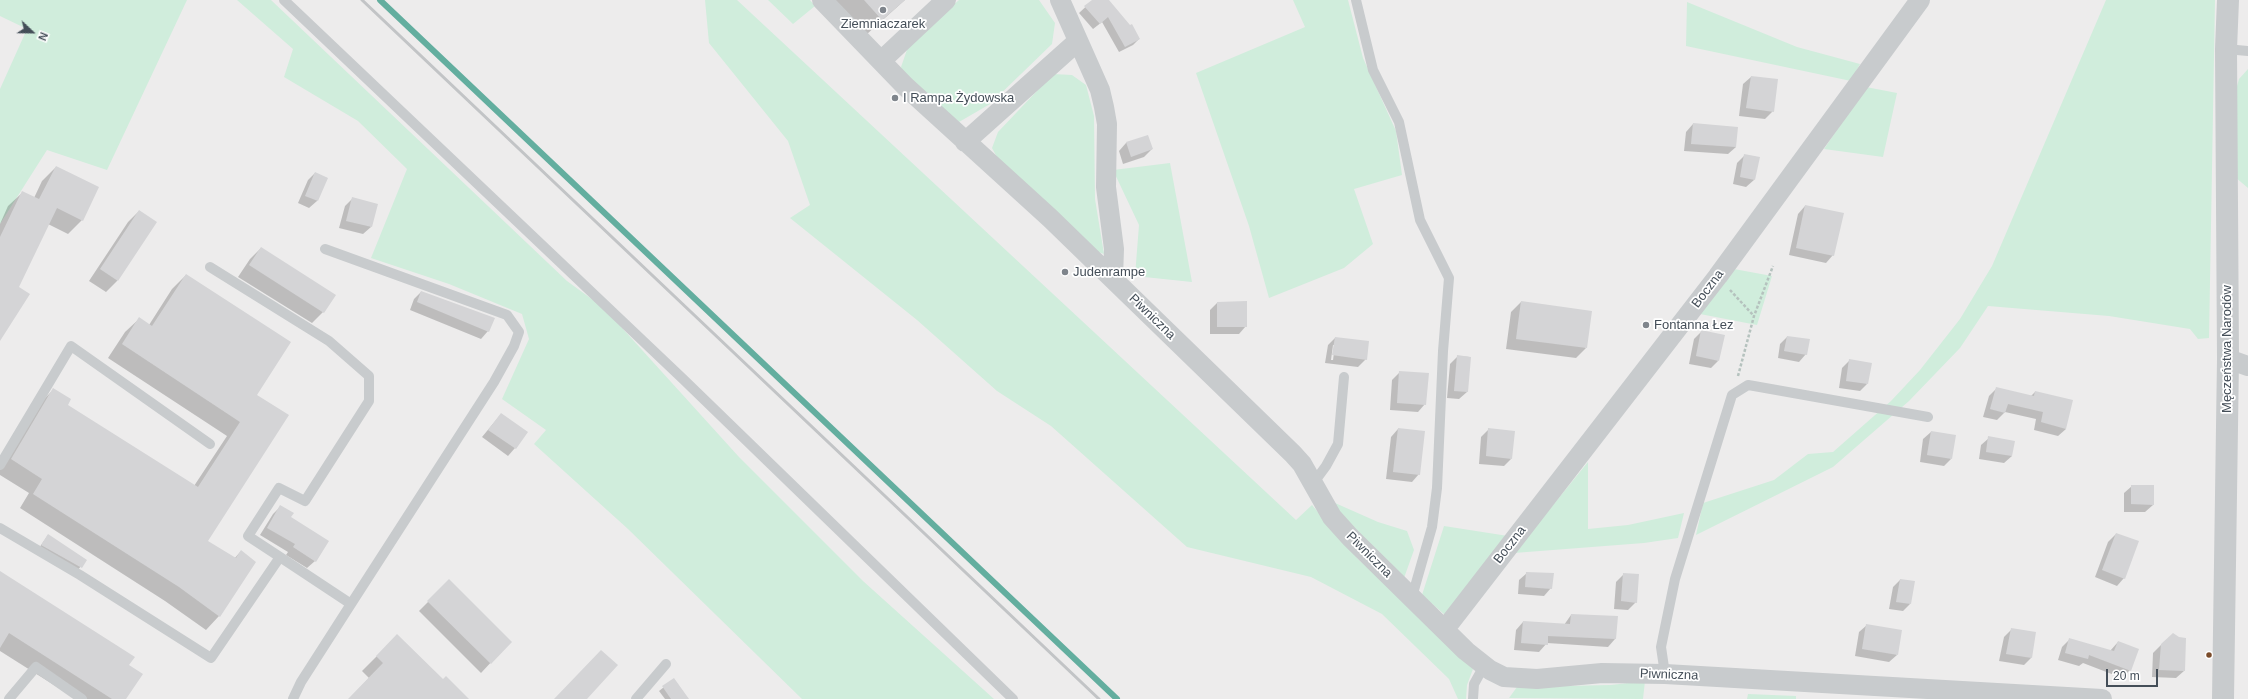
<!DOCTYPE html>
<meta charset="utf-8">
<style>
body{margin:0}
#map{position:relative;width:2248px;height:699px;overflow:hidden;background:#edecec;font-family:Arial,sans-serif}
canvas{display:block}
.north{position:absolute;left:12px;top:12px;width:40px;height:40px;-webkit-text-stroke:3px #fff;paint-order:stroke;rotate:112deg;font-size:11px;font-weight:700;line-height:16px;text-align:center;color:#444e58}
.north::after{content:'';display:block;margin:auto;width:14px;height:18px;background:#444e58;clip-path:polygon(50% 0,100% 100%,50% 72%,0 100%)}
.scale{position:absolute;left:2106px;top:669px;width:52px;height:18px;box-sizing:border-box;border:2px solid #444e58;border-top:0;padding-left:5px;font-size:12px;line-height:14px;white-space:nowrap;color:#444e58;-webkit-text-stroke:3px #fff;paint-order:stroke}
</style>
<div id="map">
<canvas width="2248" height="699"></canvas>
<div class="north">N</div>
<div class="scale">20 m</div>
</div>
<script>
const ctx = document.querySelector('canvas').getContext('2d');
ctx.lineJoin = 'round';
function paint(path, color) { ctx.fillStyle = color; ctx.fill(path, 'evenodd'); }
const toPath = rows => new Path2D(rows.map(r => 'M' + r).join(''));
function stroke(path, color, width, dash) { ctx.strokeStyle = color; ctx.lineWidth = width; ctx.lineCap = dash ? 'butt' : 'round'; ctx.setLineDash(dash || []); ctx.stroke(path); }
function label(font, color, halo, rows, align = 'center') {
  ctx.font = font + ' Arial,sans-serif'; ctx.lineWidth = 3.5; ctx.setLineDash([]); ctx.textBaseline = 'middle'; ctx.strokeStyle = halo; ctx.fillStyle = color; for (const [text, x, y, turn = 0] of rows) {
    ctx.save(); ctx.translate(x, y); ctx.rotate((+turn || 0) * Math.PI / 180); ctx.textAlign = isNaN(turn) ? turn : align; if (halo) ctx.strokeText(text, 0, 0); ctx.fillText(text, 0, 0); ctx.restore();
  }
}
paint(toPath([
 [0,0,187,0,107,170,47,150,0,224,0,89,27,29,0,16],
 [237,0,271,0,567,281,604,308,739,457,863,581,994,699,802,699,628,529,534,444,546,430,502,399,529,339,522,314,449,284,371,258,407,169,358,121,284,77,293,49],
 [705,0,737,0,1296,520,1312,505,1358,559,1469,660,1473,669,1467,685,1466,699,1458,699,1449,679,1382,614,1311,577,1187,547,1051,426,997,391,917,320,790,218,810,205,788,141,709,43],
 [768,0,810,0,815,6,793,24],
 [959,0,1039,0,1055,23,1052,44,990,104,959,122,905,78,901,67,909,44],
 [1293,0,1348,0,1363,58,1396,131,1402,175,1354,189,1373,244,1344,268,1269,298,1249,226,1196,73,1305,27],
 [2106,0,2215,0,2209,338,2198,339,2190,329,2109,316,1988,306,1960,348,1909,401,1833,467,1696,535,1703,503,1774,480,1808,454,1833,452,1891,401,1920,370,1960,319,1992,266],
 [1687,2,1797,47,1860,64,1851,81,1686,46],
 [2248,69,2248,188,2235,177,2237,86,2239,79],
 [1053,74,1072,75,1086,85,1094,116,1095,199,1104,254,1093,250,1004,170,992,148,998,132],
 [1866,87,1897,93,1883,157,1824,149],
 [1170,163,1192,282,1135,276,1139,225,1113,170],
 [1734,269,1772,276,1757,325,1700,314],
 [1588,462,1588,529,1628,525,1684,513,1678,538,1644,543,1514,553],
 [1326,499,1378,522,1407,531,1414,550,1404,578],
 [1444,526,1508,536,1445,615,1422,595],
 [1645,681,1643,699,1509,698,1517,687,1611,685],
 [1748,694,1796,696,1796,699,1747,699]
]), '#d0eddc');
paint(toPath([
 [835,0,905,0,867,34],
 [1093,0,1108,0,1139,39,1133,45,1119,52,1102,22,1093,29,1079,13],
 [1751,77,1777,80,1773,111,1765,119,1739,116,1743,84],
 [1693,124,1736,147,1728,154,1684,151,1686,132],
 [1147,136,1152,149,1144,157,1123,164,1119,151,1126,143],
 [1745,155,1754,180,1746,187,1733,184,1737,163],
 [56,167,82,220,68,234,48,224,18,287,0,339,0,224,8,206,22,193,34,198,42,181],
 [315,173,327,178,317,201,309,208,298,203,308,180],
 [352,199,371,227,363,234,339,228,345,206],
 [1805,206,1833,255,1826,263,1789,255,1798,214],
 [139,211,117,281,106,292,89,281,128,222],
 [261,248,323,312,312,323,238,277,250,259],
 [186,275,256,396,207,541,234,559,241,551,219,616,206,630,165,601,20,508,29,493,0,475,0,470,40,403,54,389,66,405,194,486,227,436,108,358,125,332,139,319,149,325,172,289],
 [421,292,488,331,481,339,410,310,414,299],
 [1521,302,1586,348,1576,358,1506,349,1511,312],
 [1217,303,1246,326,1239,334,1210,334,1210,310],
 [1702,331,1718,361,1711,368,1689,364,1694,339],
 [1787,337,1806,354,1799,362,1778,358,1780,344],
 [1335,338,1366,359,1358,367,1325,363,1328,345],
 [1333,345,1335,345,1333,360,1331,360],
 [1458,356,1470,357,1467,392,1459,399,1447,398,1450,364],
 [1850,360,1867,384,1860,391,1839,388,1842,368],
 [1400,372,1425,404,1418,412,1390,410,1392,380],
 [1997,388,2031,396,2035,392,2066,429,2058,436,2034,430,2036,419,2005,412,1997,420,1983,417,1989,396],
 [501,414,515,448,508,456,482,437],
 [1398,429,1419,474,1412,482,1386,479,1391,437],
 [1489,429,1511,459,1504,466,1479,464,1481,437],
 [1931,432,1951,459,1944,466,1920,462,1923,439],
 [1989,438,2012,456,2004,463,1979,459,1981,445],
 [2132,486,2153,505,2145,512,2124,512,2124,493],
 [280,507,290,517,315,561,307,568,286,555,288,552,260,535,273,514],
 [2116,534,2124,578,2117,586,2095,577,2108,542],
 [48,535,86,560,77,571,39,548],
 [1527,573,1551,588,1544,596,1518,594,1519,580],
 [1624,574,1636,602,1628,610,1614,609,1616,582],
 [0,576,128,666,125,699,76,699,0,651],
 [1900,580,1910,604,1903,611,1889,609,1893,587],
 [449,581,510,642,481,673,419,611],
 [1571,615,1617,617,1615,639,1608,647,1547,643,1539,652,1514,650,1516,630,1523,622,1564,625],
 [1867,625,1897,655,1889,662,1855,656,1859,632],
 [2012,629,2035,633,2031,658,2024,665,1999,661,2004,637],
 [397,636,443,680,467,699,349,699,369,678,362,671],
 [2070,639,2110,651,2118,642,2130,670,2122,678,2083,663,2079,666,2058,660,2062,647],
 [2161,645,2184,671,2176,678,2152,677,2153,653],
 [674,679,682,699,665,699,659,691]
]), '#0003');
paint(toPath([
 [864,0,905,0,882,20],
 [1092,0,1109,0,1130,25,1132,24,1140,39,1125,47,1108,17,1100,24,1084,6],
 [1751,76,1778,79,1774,112,1746,108],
 [1693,123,1738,127,1736,147,1691,144],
 [1148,135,1153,149,1131,157,1126,142],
 [1744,154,1760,157,1755,180,1740,177],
 [56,166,99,187,83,221,57,208,19,287,30,294,0,341,0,237,22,191,39,199],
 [315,172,328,178,318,201,305,196],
 [352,197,378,204,372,227,346,221],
 [1805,205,1844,213,1834,256,1796,248],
 [139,210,157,222,118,281,100,269],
 [261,247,336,295,324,313,249,265],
 [186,274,291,342,257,395,289,415,208,541,236,558,241,550,256,562,220,617,179,587,33,494,42,479,11,459,53,388,71,399,68,405,198,487,240,422,122,344,139,317,152,326],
 [421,291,495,318,489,332,417,302],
 [1247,301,1247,327,1217,327,1217,302],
 [1521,301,1592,311,1587,348,1516,339],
 [1701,330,1725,335,1719,361,1696,356],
 [1787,336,1810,339,1807,355,1784,351],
 [1335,337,1369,341,1367,360,1332,355],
 [1457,355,1471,357,1468,392,1454,391],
 [1849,359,1872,363,1868,384,1846,381],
 [1399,371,1429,373,1426,405,1397,403],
 [1996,387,2034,396,2035,391,2073,400,2066,429,2041,422,2043,412,2008,404,2005,413,1990,409],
 [501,413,528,432,516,449,488,430],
 [1398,428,1425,431,1420,475,1393,472],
 [1488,428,1515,431,1512,459,1486,456],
 [1931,431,1956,435,1952,459,1927,455],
 [1988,436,2015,441,2012,456,1986,452],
 [2131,485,2154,485,2154,505,2131,504],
 [280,505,294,513,291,517,329,541,316,562,293,547,295,544,267,528],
 [2116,533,2139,541,2125,579,2102,570],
 [48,534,87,560,82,568,41,545],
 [0,571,135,657,129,665,143,674,126,699,112,699,9,633,0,648],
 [1526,572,1554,573,1552,589,1525,587],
 [1623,573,1639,574,1637,603,1621,601],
 [449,579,512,642,491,664,427,601],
 [1900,579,1915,581,1911,604,1896,602],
 [1571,614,1618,616,1616,639,1548,636,1548,645,1521,643,1523,621,1570,624],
 [1866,624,1902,630,1898,655,1862,649],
 [2011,628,2036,632,2032,658,2006,654],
 [2173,633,2179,637,2186,638,2185,671,2159,670,2161,644],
 [397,634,443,679,446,676,469,699,348,699,383,663,376,656],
 [2069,638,2114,651,2118,641,2139,649,2131,671,2089,655,2088,659,2065,653],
 [601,650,618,665,587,699,554,699],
 [674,678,689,699,671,699,662,686]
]), '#d4d4d6');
stroke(toPath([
 [1730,290,1754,316],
 [1738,376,1754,316,1773,266]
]), '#b5c2be', 2.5, [3, 2]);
stroke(toPath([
 [284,0,683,379,1013,699],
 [1356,0,1373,70,1399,122,1420,220,1449,278,1443,351,1437,488,1432,527,1412,597],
 [2226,49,2248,51],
 [325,249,507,315,519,332,514,346,494,382,351,604],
 [210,267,329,341,369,376,369,401,305,501,279,488,248,536,280,557],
 [0,465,71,346,210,444],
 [1312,485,1326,466,1338,444,1344,377],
 [0,528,80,575,211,658,280,557,351,604,301,682,293,699],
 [1665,674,1661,647,1675,579,1732,395,1748,385,1754,386,1928,417],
 [9,699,36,667,82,699],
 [636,699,666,664],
 [1473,699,1474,684,1484,666]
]), '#c8cbcd', 10);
stroke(toPath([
 [822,0,905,86,1050,218,1293,454,1302,464,1332,517,1350,537,1466,651,1490,670,1504,677,1537,679,1602,673,1665,674,2102,699],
 [1060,0,1100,90,1104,107,1107,124,1106,187,1114,249,1113,278],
 [881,61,946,0],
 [965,142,1078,41],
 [2228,359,2248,366],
 [1445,629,1718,276,1920,0]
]), '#c8cbcd', 20);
stroke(toPath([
 [2223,699,2228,359,2226,49,2228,0]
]), '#c8cbcd', 22);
stroke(toPath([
 [362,0,1099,699]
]), '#c2c4c6', 3);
stroke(toPath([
 [380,0,1117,699]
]), '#63ae9f', 6);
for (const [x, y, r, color] of [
 [883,10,4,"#7f858c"],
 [895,98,4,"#7f858c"],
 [1065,272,4,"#7f858c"],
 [1646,325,4,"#7f858c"],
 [2209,655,3.5,"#7a4b2a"]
]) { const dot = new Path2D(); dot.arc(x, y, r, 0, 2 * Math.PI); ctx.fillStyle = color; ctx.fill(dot); stroke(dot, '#fff', 1.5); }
label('13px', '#444e58', '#fff', [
 ["Ziemniaczarek",883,24,"center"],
 ["I Rampa Żydowska",903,98],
 ["Judenrampe",1073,272],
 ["Fontanna Łez",1654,325]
], 'left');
label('13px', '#444e58', '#fff', [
 ["Boczna",1708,289,-53],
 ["Piwniczna",1152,317,44],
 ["Męczeństwa Narodów",2227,349,-90],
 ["Boczna",1510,545,-52],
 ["Piwniczna",1369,555,45],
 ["Piwniczna",1669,675,2]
]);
</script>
